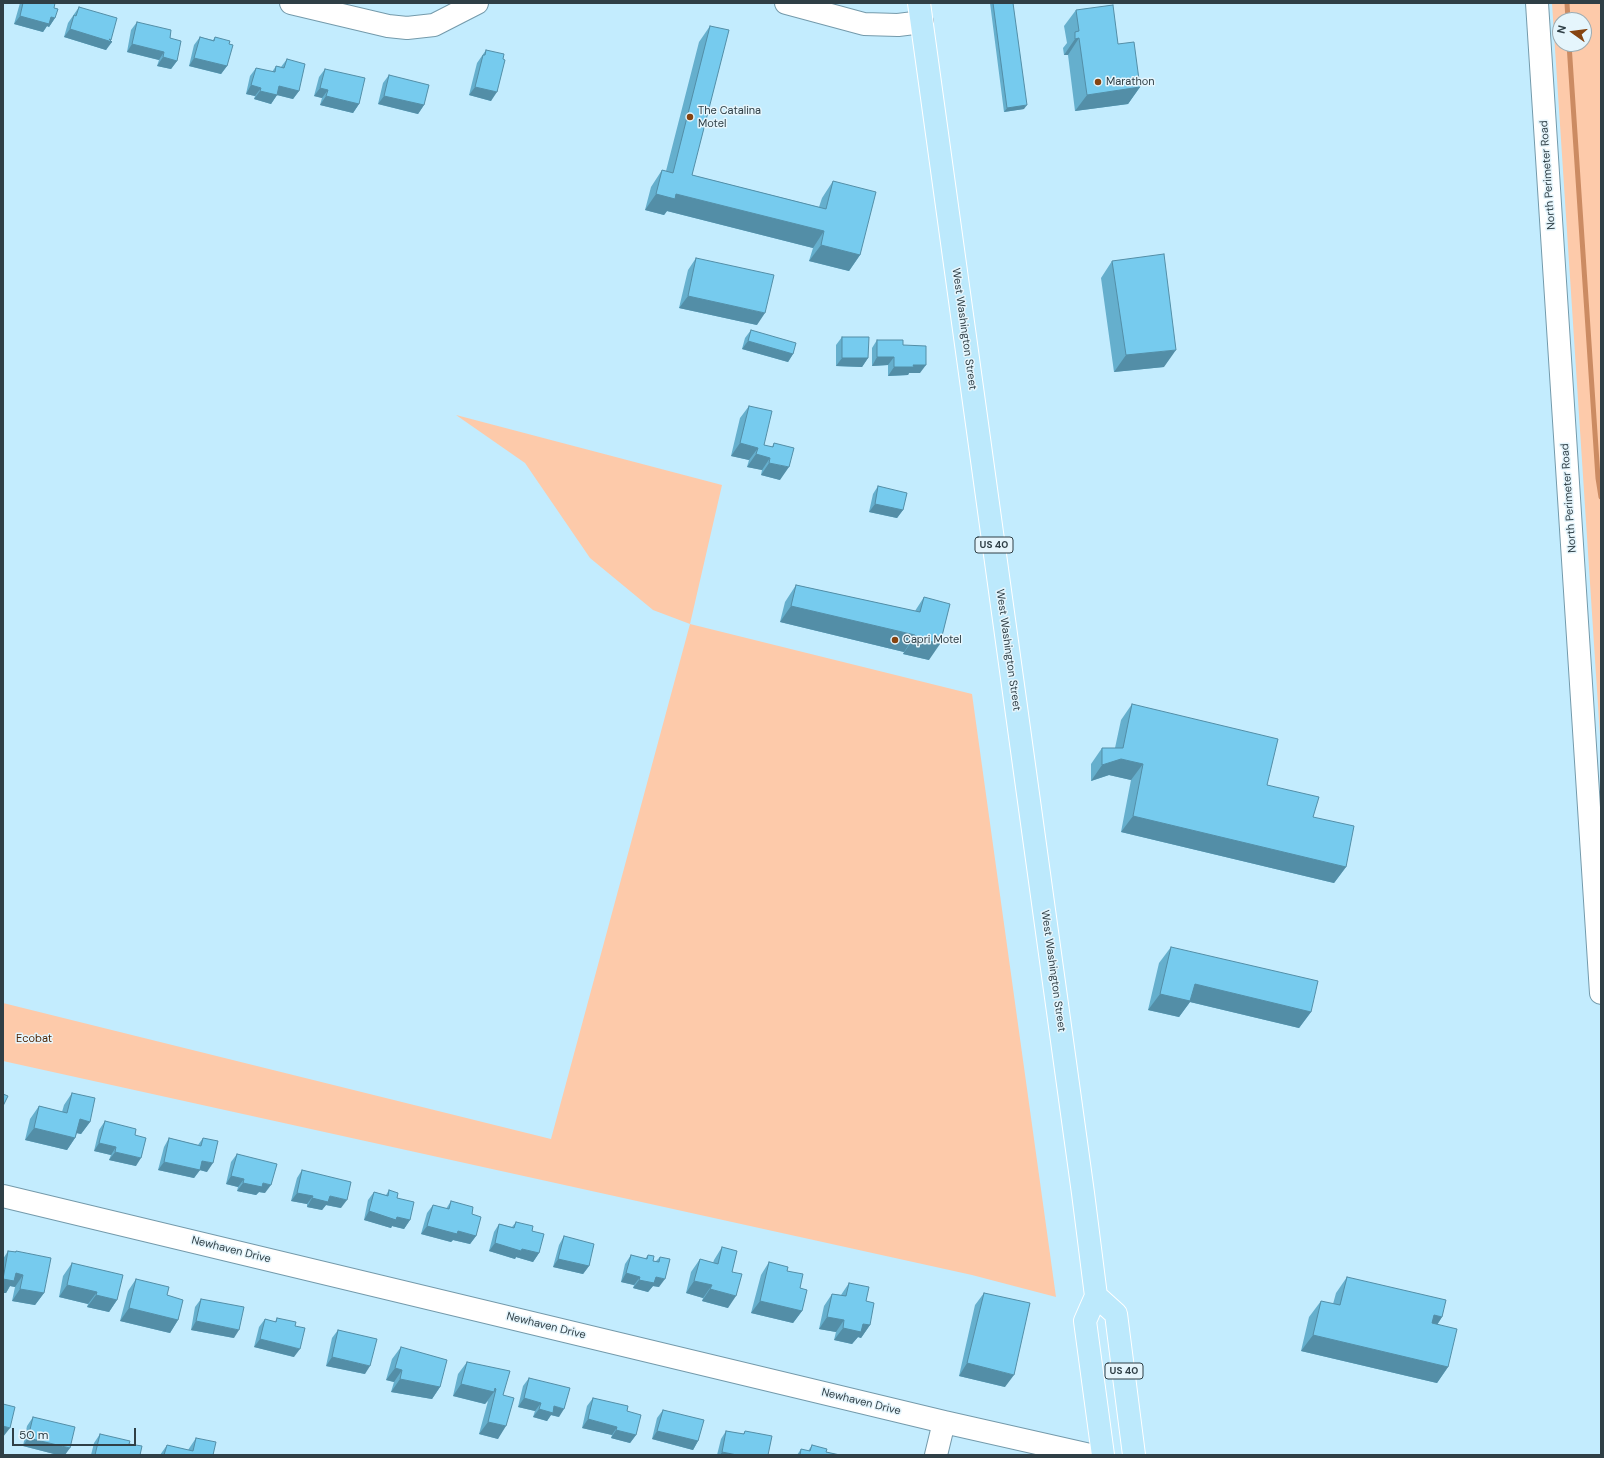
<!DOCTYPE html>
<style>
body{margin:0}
#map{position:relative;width:1604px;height:1458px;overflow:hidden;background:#c3ecfe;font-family:"DM Sans",sans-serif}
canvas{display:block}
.frame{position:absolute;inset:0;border:4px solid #2f3f46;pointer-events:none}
.north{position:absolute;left:1552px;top:12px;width:40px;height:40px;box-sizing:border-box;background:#e5f5fc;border:1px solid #9cacb3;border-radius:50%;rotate:284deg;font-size:11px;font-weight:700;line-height:16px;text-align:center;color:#2f3f46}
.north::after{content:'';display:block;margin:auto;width:14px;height:18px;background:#864411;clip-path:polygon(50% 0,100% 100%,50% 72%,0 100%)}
.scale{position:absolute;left:12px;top:1428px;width:124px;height:18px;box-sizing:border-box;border:2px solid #2f3f46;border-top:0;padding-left:5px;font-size:12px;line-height:14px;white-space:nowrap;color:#2f3f46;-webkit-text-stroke:3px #e5f5fc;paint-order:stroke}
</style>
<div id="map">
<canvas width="1604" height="1458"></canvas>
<div class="frame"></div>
<div class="north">N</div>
<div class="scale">50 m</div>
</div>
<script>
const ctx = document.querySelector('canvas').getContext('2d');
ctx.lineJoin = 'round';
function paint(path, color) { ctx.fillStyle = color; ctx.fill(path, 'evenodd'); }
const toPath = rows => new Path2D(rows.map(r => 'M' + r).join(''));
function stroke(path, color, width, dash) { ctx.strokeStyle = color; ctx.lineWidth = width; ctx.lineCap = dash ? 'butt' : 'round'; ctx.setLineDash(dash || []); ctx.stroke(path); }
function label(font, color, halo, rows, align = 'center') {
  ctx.font = font + ' "DM Sans",sans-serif'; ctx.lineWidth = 3; ctx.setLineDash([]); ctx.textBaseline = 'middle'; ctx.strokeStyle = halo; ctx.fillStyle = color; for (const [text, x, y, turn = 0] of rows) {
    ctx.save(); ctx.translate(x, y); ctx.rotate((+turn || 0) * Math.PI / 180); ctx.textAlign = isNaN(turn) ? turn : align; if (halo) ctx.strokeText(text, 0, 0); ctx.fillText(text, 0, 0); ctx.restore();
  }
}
paint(toPath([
 [1552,3,1601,3,1601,751,1562,155],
 [1560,20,1584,20,1584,44,1560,44],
 [456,415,722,485,690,624,972,694,1056,1297,972,1275,3,1061,3,1003,551,1139,690,624,653,610,590,558,525,463]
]), '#fdcaaa');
stroke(toPath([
 [1567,3,1568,20],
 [1569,44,1598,478,1601,497]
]), '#cb8b63', 5);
const minor = toPath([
 [291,3,388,26,407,28,434,25,477,3],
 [786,3,864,24,898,25,922,22],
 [1537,3,1601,993],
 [3,1196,944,1422,1090,1455],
 [936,1455,944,1422]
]);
const major = toPath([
 [919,3,1083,1193,1096,1296,1085,1321,1103,1455],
 [1096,1296,1116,1314,1134,1455]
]);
stroke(minor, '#749aab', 24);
stroke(major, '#fff', 24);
stroke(minor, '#fff', 22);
stroke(major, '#bce9fc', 22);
paint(toPath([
 [20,3,53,3,55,18,49,27,47,26,43,32,14,24],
 [990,3,1013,3,1024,109,1004,112],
 [79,7,111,40,106,50,64,37,68,23],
 [1076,10,1118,44,1140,87,1128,104,1075,111,1068,55,1064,55,1063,48,1067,43,1064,26],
 [137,22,170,38,177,61,171,69,157,66,159,60,127,52,131,30],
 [710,26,692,175,819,207,822,198,833,181,860,255,849,271,809,261,813,248,667,211,664,215,645,210,651,187,662,170,666,171,699,42],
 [200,37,213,40,215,37,229,44,227,66,221,74,189,66,194,45],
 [486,50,503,59,491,101,469,95,477,63],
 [287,59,299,91,293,99,277,95,271,104,254,99,255,96,246,94,250,76,256,68,272,72,276,66,281,67],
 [325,69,359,104,353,113,320,105,322,98,314,96,319,77],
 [389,75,424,105,418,114,378,104,383,83],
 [696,258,757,325,679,308,688,270],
 [1112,261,1164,367,1114,372,1101,278],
 [751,330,793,354,788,362,742,349,745,338],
 [842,337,868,358,862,367,836,366,836,345],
 [877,340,903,345,920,373,909,373,908,375,888,376,888,365,872,366,872,348],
 [749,406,764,445,772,447,774,443,780,480,761,475,762,470,747,467,749,460,731,456,740,418],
 [878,486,903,510,897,518,869,512,873,494],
 [796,585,915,611,924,597,929,660,903,654,904,652,780,622,785,602],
 [1132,704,1267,785,1313,817,1346,867,1334,883,1121,832,1131,780,1109,775,1091,781,1091,764,1102,748,1115,748,1121,720],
 [1171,947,1311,1012,1299,1028,1190,1002,1179,1017,1148,1010,1159,963],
 [72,1093,90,1122,81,1134,77,1133,75,1138,67,1150,25,1140,30,1119,39,1106,62,1112,64,1105],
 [105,1121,135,1135,136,1166,109,1160,111,1155,94,1151,99,1130],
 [169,1138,198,1145,203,1138,207,1172,200,1170,194,1178,158,1170,164,1147],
 [237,1154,265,1193,259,1192,256,1195,237,1191,238,1187,226,1184,231,1162],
 [302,1170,341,1208,326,1205,322,1210,307,1207,307,1204,291,1201,297,1178],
 [389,1190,397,1198,410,1220,404,1229,392,1226,391,1228,364,1220,368,1200,374,1192,386,1195],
 [451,1201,472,1214,476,1236,470,1244,453,1240,451,1242,421,1234,427,1213,433,1205,446,1209],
 [516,1222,532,1231,539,1253,533,1262,516,1257,515,1259,489,1251,494,1232,499,1224,512,1227],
 [564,1236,589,1266,583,1274,553,1267,559,1245],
 [722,1247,732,1272,728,1308,702,1301,703,1298,686,1293,691,1272,700,1259,713,1263,714,1260],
 [8,1251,15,1252,16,1251,44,1293,35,1305,12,1301,15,1287,10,1286,6,1293,3,1293,3,1259],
 [631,1255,645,1259,648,1255,653,1261,656,1261,660,1257,659,1287,653,1286,648,1292,633,1288,634,1285,621,1282,625,1264],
 [769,1262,787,1271,800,1288,802,1311,793,1323,751,1313,761,1275],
 [72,1263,117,1300,109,1312,87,1307,88,1304,59,1297,63,1276],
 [1347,1277,1442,1317,1437,1325,1448,1367,1437,1383,1301,1351,1309,1317,1321,1301,1333,1304,1336,1293],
 [136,1279,167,1295,178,1320,170,1333,120,1321,128,1291],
 [849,1283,866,1301,870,1325,861,1338,858,1337,852,1344,834,1340,836,1332,819,1329,824,1306,832,1294,841,1295],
 [984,1293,1005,1387,959,1376,975,1305],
 [201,1299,234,1338,191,1330,195,1307],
 [277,1318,295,1326,294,1357,254,1347,259,1327,265,1319,275,1322],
 [338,1330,365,1374,326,1366,332,1338],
 [401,1347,440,1387,432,1399,391,1392,394,1382,386,1380,392,1359],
 [467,1362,503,1395,498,1439,479,1434,488,1401,485,1404,453,1396,458,1374],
 [529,1378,559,1417,551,1415,547,1421,533,1417,535,1411,518,1407,523,1386],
 [593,1398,627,1411,636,1435,630,1443,611,1438,612,1435,582,1428,587,1406],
 [663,1410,698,1441,693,1450,652,1439,657,1418],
 [33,1417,65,1455,58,1455,23,1446,27,1426],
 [726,1431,743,1434,745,1431,768,1455,717,1455,721,1439],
 [100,1434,129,1444,140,1455,91,1455,94,1443],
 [196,1438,213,1455,160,1455,167,1445,188,1450],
 [812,1445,826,1452,840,1455,797,1455,801,1449,808,1451]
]), '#65afcd');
paint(toPath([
 [20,16,51,17,55,18,49,27,47,26,43,32,14,24],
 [70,29,111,40,110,41,112,42,106,50,64,37],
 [1079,38,1068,55,1064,55,1075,39],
 [132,44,164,52,159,60,127,52],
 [163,57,177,61,171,69,157,66],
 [194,58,227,66,221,74,189,66],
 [251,85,261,88,255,96,246,94],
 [279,86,299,91,293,99,273,94],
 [475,87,497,92,491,101,469,95],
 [1140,87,1128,104,1075,111,1087,95],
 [320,88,328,90,322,98,314,96],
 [260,91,277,95,271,104,254,99],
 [326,96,359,104,353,113,320,105],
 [384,96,424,105,418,114,378,104],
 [1027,105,1024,109,1004,112,1007,108],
 [656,194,676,194,824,231,813,248,667,211,664,215,645,210],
 [821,245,860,255,849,271,809,261],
 [688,296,765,313,757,325,679,308],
 [748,341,793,354,788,362,742,349],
 [1176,350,1164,367,1114,372,1126,355],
 [877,357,894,357,888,365,872,366],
 [842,358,868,358,862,367,836,366],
 [913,365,926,365,920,373,909,373,908,375,888,376,894,367],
 [740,443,758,448,749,460,731,456],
 [756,454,770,458,762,470,747,467],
 [769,463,789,467,780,480,761,475],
 [875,504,903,510,897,518,869,512],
 [791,606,915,635,904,652,780,622],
 [915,637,940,644,929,660,903,654],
 [1121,759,1143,764,1131,780,1109,775,1091,781,1102,765],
 [1133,816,1346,867,1334,883,1121,832],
 [1195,984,1311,1012,1299,1028,1190,1002,1179,1017,1148,1010,1160,994],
 [80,1119,90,1122,81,1134,71,1132],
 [34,1128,75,1138,67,1150,25,1140],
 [99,1143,116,1147,111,1155,94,1151],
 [115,1152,141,1158,136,1166,109,1160],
 [202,1161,213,1163,207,1172,196,1169],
 [164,1162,200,1170,194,1178,158,1170],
 [231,1176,244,1179,238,1187,226,1184],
 [243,1183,263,1183,271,1185,265,1193,259,1192,256,1195,237,1191],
 [297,1193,313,1196,307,1204,291,1201],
 [330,1196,347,1200,341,1208,326,1205,322,1210,307,1207,312,1198],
 [369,1211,410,1220,404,1229,392,1226,391,1228,364,1220],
 [427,1226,458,1231,476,1236,470,1244,453,1240,451,1242,421,1234],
 [495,1243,539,1253,533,1262,516,1257,515,1259,489,1251],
 [558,1259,589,1266,583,1274,553,1267],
 [16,1273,23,1275,15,1287,10,1286,6,1293,3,1293,3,1279],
 [626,1273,640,1277,634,1285,621,1282],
 [656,1277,665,1279,659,1287,653,1286,648,1292,633,1288,639,1280],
 [694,1281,712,1285,703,1298,686,1293],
 [67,1285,97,1292,88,1304,59,1297],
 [20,1289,44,1293,35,1305,12,1301],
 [710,1289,736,1296,728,1308,702,1301],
 [96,1295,117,1300,109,1312,87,1307],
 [760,1301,802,1311,793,1323,751,1313],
 [129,1308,178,1320,170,1333,120,1321],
 [1434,1315,1442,1317,1431,1334,1423,1332],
 [827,1317,844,1320,836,1332,819,1329],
 [196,1321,239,1330,234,1338,191,1330],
 [863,1324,870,1325,861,1338,858,1337,852,1344,834,1340,843,1328],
 [1313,1335,1448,1367,1437,1383,1301,1351],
 [260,1339,300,1349,294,1357,254,1347],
 [332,1357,370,1366,365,1374,326,1366],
 [967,1363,1014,1375,1005,1387,959,1376],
 [395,1368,402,1370,394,1382,386,1380],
 [400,1379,440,1387,432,1399,391,1392],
 [461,1384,496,1389,485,1404,453,1396],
 [524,1398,541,1403,535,1411,518,1407],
 [554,1406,564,1409,559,1417,551,1415,547,1421,533,1417,539,1409],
 [588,1419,617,1427,612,1435,582,1428],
 [488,1422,506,1426,498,1439,479,1434],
 [3,1426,10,1428,3,1437],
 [616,1430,636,1435,630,1443,611,1438],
 [657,1431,698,1441,693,1450,652,1439],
 [28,1438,70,1448,65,1455,58,1455,23,1446],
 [722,1452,737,1455,720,1455]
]), '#538ea7');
const building = toPath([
 [23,3,55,3,54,8,58,9,55,18,51,17,49,24,20,16,23,3],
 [993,3,1013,3,1027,105,1007,108,993,3],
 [1113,5,1118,44,1134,42,1140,87,1087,95,1079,38,1075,39,1075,32,1079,31,1076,10,1113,5],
 [79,7,117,18,111,40,109,39,112,42,70,29,74,15,76,16,79,7],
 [137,22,171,30,170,38,181,41,177,61,163,57,164,52,132,44,137,22],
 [710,26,729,30,692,175,826,209,833,181,876,192,860,255,821,245,824,231,676,194,675,199,656,194,662,170,673,173,710,26],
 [200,37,214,41,215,37,230,41,229,44,233,45,227,66,194,58,200,37],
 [486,50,504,54,503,59,505,60,497,92,475,87,483,55,485,55,486,50],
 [287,59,305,64,299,91,279,86,277,95,260,91,261,88,251,85,256,68,275,72,276,66,284,68,287,59],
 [325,69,365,78,359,104,326,96,328,90,320,88,325,69],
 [389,75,429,85,424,105,384,96,389,75],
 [1164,254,1176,350,1126,355,1112,261,1164,254],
 [696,258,774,275,765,313,688,296,696,258],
 [751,330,796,343,793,354,748,341,751,330],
 [842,337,869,337,868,358,842,358,842,337],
 [877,340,903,340,903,345,926,346,926,365,913,365,914,367,894,367,894,357,877,357,877,340],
 [749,406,772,411,764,445,773,447,774,443,794,448,789,467,769,463,770,458,756,454,758,448,740,443,749,406],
 [878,486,907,493,903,510,875,504,878,486],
 [796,585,920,612,924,597,950,604,940,644,915,637,915,635,791,606,796,585],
 [1132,704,1278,739,1267,785,1319,797,1313,817,1354,826,1346,867,1133,816,1143,764,1121,759,1102,765,1102,748,1123,748,1132,704],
 [1171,947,1318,981,1311,1012,1195,984,1190,1001,1160,994,1171,947],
 [72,1093,95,1098,90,1122,80,1119,75,1138,34,1128,39,1106,67,1113,72,1093],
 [3,1094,8,1096,3,1106,3,1094],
 [105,1121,136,1129,135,1135,146,1138,141,1158,115,1152,116,1147,99,1143,105,1121],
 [169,1138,201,1146,203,1138,218,1141,213,1163,202,1161,200,1170,164,1162,169,1138],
 [237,1154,277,1164,271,1185,263,1183,262,1187,243,1183,244,1179,231,1176,237,1154],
 [302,1170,351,1182,347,1200,330,1196,328,1202,312,1198,313,1196,297,1193,302,1170],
 [389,1190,398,1193,397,1198,414,1202,410,1220,397,1217,396,1220,369,1211,374,1192,388,1196,389,1190],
 [451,1201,473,1207,472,1214,481,1217,476,1236,458,1231,457,1234,427,1226,433,1205,449,1209,451,1201],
 [516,1222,533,1226,532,1231,544,1234,539,1253,522,1249,521,1251,495,1243,499,1224,514,1228,516,1222],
 [564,1236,594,1244,589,1266,558,1259,564,1236],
 [722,1247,737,1251,732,1272,742,1274,736,1296,710,1289,712,1285,694,1281,700,1259,718,1264,722,1247],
 [8,1251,16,1252,16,1251,51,1258,44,1293,20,1289,23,1275,16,1273,14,1281,3,1279,8,1251],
 [631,1255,647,1259,648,1255,654,1256,653,1261,659,1262,660,1257,670,1259,665,1279,656,1277,654,1283,639,1280,640,1277,626,1273,631,1255],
 [769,1262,788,1267,787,1271,803,1274,800,1288,807,1290,802,1311,760,1301,769,1262],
 [72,1263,123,1275,117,1300,96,1295,97,1292,67,1285,72,1263],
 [1347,1277,1446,1300,1442,1317,1434,1315,1432,1323,1457,1329,1448,1367,1313,1335,1321,1301,1340,1305,1347,1277],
 [136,1279,169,1287,167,1295,183,1300,178,1320,129,1308,136,1279],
 [849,1283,869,1287,866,1301,874,1303,870,1325,863,1324,861,1332,843,1328,844,1320,827,1317,832,1294,846,1296,849,1283],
 [984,1293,1030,1303,1014,1375,967,1363,984,1293],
 [201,1299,244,1307,239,1330,196,1321,201,1299],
 [277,1318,296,1322,295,1326,305,1328,300,1349,260,1339,265,1319,276,1322,277,1318],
 [338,1330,377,1339,370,1366,332,1357,338,1330],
 [401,1347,447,1360,440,1387,400,1379,402,1370,395,1368,401,1347],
 [467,1362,510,1371,503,1395,514,1398,506,1426,488,1422,496,1389,495,1388,494,1392,461,1384,467,1362],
 [529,1378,570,1388,564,1409,554,1406,553,1413,539,1409,541,1403,524,1398,529,1378],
 [593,1398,628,1406,627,1411,641,1415,636,1435,616,1430,617,1427,588,1419,593,1398],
 [3,1404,15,1407,10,1428,3,1426,3,1404],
 [663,1410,704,1420,698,1441,657,1431,663,1410],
 [33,1417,75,1427,70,1448,28,1438,33,1417],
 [726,1431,744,1434,745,1431,772,1436,768,1455,737,1455,722,1452,726,1431],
 [100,1434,130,1441,129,1444,142,1446,140,1455,95,1455,100,1434],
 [196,1438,216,1442,213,1455,164,1455,167,1445,193,1451,196,1438],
 [812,1445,827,1449,826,1452,840,1455,800,1455,801,1449,810,1451,812,1445]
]);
paint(building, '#76cbee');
stroke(building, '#538ea7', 1);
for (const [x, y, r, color] of [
 [1098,82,4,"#864411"],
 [690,117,4,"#864411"],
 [895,640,4,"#864411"]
]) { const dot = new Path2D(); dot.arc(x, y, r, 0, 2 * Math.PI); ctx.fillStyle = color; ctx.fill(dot); stroke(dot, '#e5f5fc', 1.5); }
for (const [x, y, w] of [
 [994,545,38],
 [1124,1371,38]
]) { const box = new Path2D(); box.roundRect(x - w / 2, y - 8, w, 16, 3); ctx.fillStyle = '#e5f5fc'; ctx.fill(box); stroke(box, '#2f3f46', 1); }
label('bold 10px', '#2f3f46', null, [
 ["US 40",994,545],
 ["US 40",1124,1371]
]);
label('11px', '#2f3f46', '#e5f5fc', [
 ["Marathon",1106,82],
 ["The Catalina",698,111],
 ["Motel",698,124],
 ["Capri Motel",903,640]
], 'left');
label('11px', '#2f3f46', '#e5f5fc', [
 ["North Perimeter Road",1548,175,-94],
 ["West Washington Street",964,329,82],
 ["North Perimeter Road",1569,498,-94],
 ["West Washington Street",1008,650,82],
 ["West Washington Street",1053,971,82],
 ["Newhaven Drive",231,1250,14],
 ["Newhaven Drive",546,1326,14],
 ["Newhaven Drive",861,1402,14]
]);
label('11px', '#512707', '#e5f5fc', [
 ["Ecobat",34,1039]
]);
</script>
